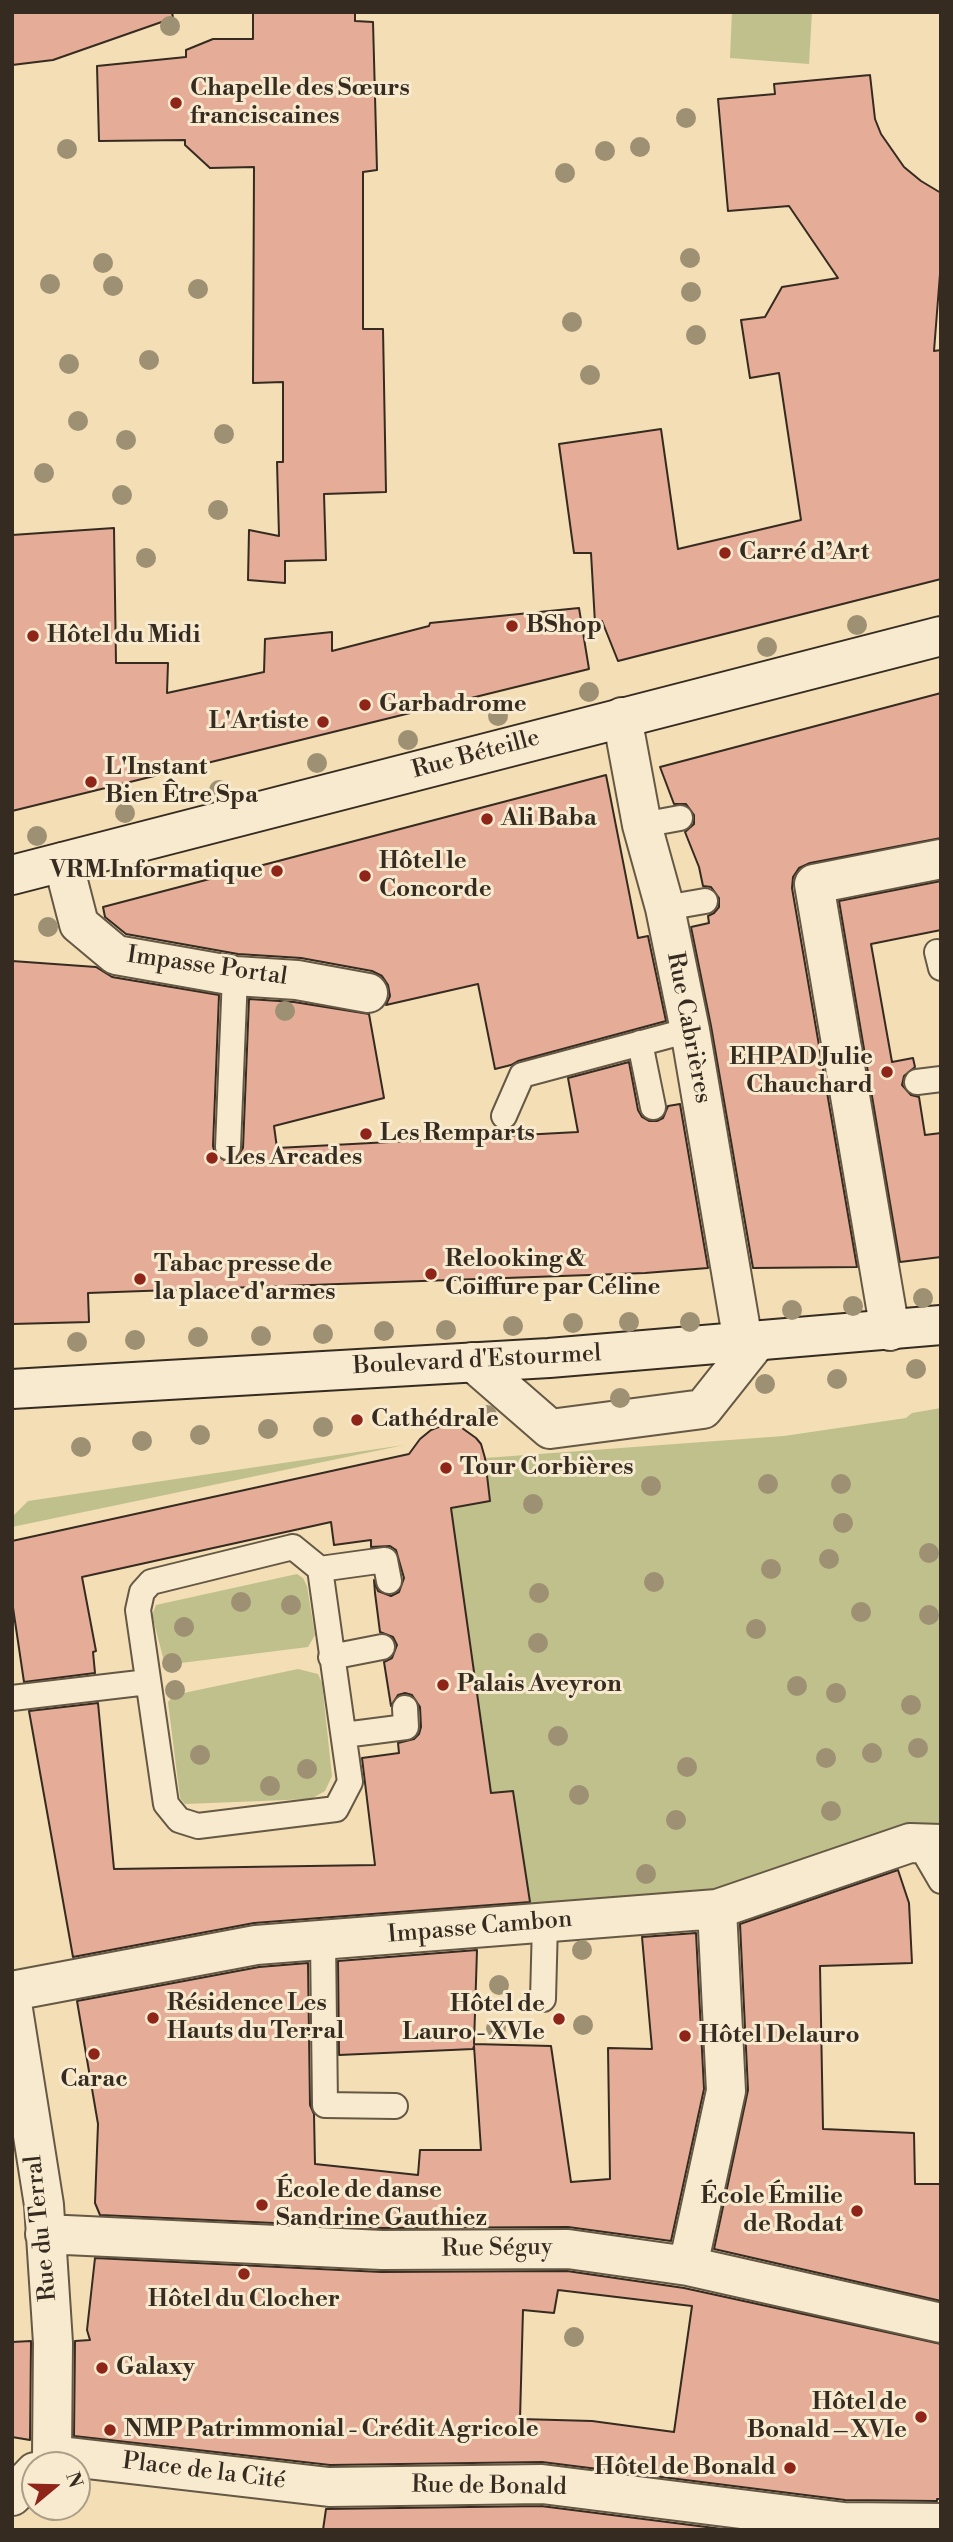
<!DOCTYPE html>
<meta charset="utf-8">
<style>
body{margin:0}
#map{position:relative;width:953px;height:2542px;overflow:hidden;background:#f3deb5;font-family:"Libre Bodoni",serif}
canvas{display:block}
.frame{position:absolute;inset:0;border:14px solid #362b20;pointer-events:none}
.north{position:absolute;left:21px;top:2451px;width:70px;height:70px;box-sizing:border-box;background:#f7eacf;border:2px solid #aa9e89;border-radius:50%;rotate:71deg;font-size:19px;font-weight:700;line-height:28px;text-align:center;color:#362b20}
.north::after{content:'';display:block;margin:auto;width:24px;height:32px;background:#8f2418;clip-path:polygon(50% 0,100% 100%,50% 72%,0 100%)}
</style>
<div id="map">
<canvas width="953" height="2542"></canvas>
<div class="frame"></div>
<div class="north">N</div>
</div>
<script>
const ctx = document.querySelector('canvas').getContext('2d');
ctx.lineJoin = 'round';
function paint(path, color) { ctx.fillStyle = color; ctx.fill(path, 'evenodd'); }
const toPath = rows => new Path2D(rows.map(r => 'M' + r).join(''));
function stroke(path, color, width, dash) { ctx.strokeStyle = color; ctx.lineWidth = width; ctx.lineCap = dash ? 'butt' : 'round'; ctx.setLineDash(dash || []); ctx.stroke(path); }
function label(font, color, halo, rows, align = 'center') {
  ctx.font = font + ' "Libre Bodoni",serif'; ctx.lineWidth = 6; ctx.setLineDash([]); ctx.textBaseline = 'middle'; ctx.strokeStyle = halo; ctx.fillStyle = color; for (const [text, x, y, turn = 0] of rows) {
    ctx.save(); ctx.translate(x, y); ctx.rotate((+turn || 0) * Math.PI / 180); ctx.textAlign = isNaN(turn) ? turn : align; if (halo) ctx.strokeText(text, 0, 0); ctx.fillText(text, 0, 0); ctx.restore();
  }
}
paint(toPath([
 [732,12,812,12,809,64,730,58],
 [941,1408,941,1835,870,1840,680,1899,531,1908,513,1791,491,1793,451,1508,490,1501,485,1458,784,1436,906,1418,912,1413],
 [404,1445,12,1527,12,1517,28,1501],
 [297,1574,303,1578,307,1586,315,1635,308,1647,165,1665,152,1615,156,1605],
 [298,1669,318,1674,322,1683,332,1776,325,1791,311,1799,185,1804,180,1798,168,1702,174,1695]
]), '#bfc08b');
const building = toPath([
 [12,12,172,12,173,18,53,60,12,65,12,12],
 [253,12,355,12,355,21,373,22,377,170,363,172,363,329,383,329,386,492,324,494,326,560,285,561,285,583,248,580,249,530,279,536,277,462,283,462,283,382,253,383,254,167,210,168,185,145,185,140,99,141,97,66,186,57,186,50,213,39,253,39,253,12],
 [870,75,875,119,881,134,904,167,921,181,941,193,941,261,934,351,941,350,941,579,618,661,602,621,595,623,591,553,574,553,559,444,661,429,678,549,801,520,779,373,750,378,741,320,765,317,782,287,838,278,789,206,728,211,718,99,775,94,774,84,870,75],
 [114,528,116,663,168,663,167,693,264,672,265,639,332,632,332,651,429,626,430,623,579,608,589,669,12,811,12,535,114,528],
 [941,693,941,838,810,863,799,868,793,877,792,888,857,1267,753,1268,711,1026,691,927,709,923,708,916,714,913,719,907,719,898,711,887,703,886,699,867,685,832,694,824,694,815,686,804,674,804,660,767,941,693],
 [606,775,638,938,648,936,666,1021,518,1061,511,1065,495,1069,478,984,386,1005,390,996,388,985,382,976,372,971,301,958,238,954,126,934,105,917,103,907,606,775],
 [941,881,941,930,871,944,892,1062,913,1058,915,1067,904,1076,902,1085,911,1095,919,1097,925,1135,941,1133,941,1257,900,1262,839,901,941,881],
 [12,961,96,967,112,977,219,995,213,1146,215,1154,227,1162,235,1160,243,1148,249,999,294,1002,369,1014,384,1098,274,1126,277,1148,578,1132,568,1078,629,1062,638,1110,642,1117,649,1121,657,1121,663,1118,668,1106,680,1104,708,1268,645,1273,88,1293,89,1322,12,1324,12,961],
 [453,1425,462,1428,476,1438,481,1444,485,1458,490,1501,451,1508,491,1793,513,1791,530,1902,254,1923,73,1957,29,1711,98,1703,114,1869,375,1865,362,1758,399,1753,398,1743,414,1739,419,1734,421,1727,420,1707,412,1695,405,1693,398,1695,391,1706,384,1662,392,1658,397,1645,393,1637,380,1632,375,1593,374,1580,378,1591,391,1596,399,1592,404,1578,396,1550,390,1546,371,1547,371,1540,334,1545,331,1522,82,1577,96,1651,93,1652,95,1673,24,1682,12,1601,12,1541,409,1454,420,1439,431,1430,441,1426,453,1425],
 [898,1870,909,1903,912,1963,820,1966,823,2129,914,2133,915,2184,941,2184,941,2301,714,2249,748,2090,740,1924,898,1870],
 [696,1933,704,2089,671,2241,568,2227,382,2228,100,2215,95,2203,98,2124,77,2001,259,1967,308,1963,310,2105,314,2114,315,2164,418,2175,420,2150,481,2150,474,2046,473,2049,339,2055,338,1961,477,1950,474,2044,551,2046,571,2182,610,2179,608,2048,652,2049,642,1937,696,1933],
 [95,2258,381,2272,567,2271,684,2288,941,2344,941,2499,937,2499,937,2501,845,2500,542,2462,330,2465,74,2436,75,2341,90,2340,87,2330,95,2258],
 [558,2290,692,2306,674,2432,592,2421,520,2419,523,2310,554,2313,558,2290],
 [31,2341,31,2344,30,2440,12,2437,12,2342,31,2341],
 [541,2506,730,2530,323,2530,326,2509,541,2506]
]);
paint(building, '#e5ad97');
stroke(building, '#362b20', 2);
const lane = toPath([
 [642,825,680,818],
 [665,908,705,901],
 [937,952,941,968],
 [640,1043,653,1107],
 [917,1082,941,1079],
 [504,1116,522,1075,690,1030],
 [228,1147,235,976],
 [293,1547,320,1569,350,1782,336,1809,198,1826,179,1820,166,1804,138,1610,142,1592,151,1582,293,1547],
 [320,1569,385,1560,389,1581],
 [331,1657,382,1647],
 [12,1698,148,1682],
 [344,1735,406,1727,405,1708],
 [925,1844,927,1857,941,1881],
 [323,1940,325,2105,395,2106],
 [543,1999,545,1923]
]);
const street = toPath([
 [622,717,642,825,665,908,690,1030,743,1342],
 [63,862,79,924,116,955,235,976,297,980,368,993],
 [890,1331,814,884,941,859],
 [473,1362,550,1429,703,1409,757,1341],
 [12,1991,256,1945,717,1909,910,1843,941,1844],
 [12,2003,44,2205,53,2343,52,2455],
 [45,2234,382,2250,568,2249,688,2266,941,2323],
 [688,2266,726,2091,717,1909],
 [52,2455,329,2487,542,2484,844,2522,941,2523],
 [12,2496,35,2472]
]);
const secondary = toPath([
 [12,875,941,636],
 [12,1389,549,1358,941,1325]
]);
stroke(lane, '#655845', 28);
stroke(street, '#655845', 42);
stroke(secondary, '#362b20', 42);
stroke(lane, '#f7eacf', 24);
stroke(street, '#f7eacf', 38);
stroke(secondary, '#f7eacf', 38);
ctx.fillStyle = '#9e9072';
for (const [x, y] of [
 [170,26],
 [686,118],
 [640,147],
 [67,149],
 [605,151],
 [565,173],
 [690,258],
 [103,263],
 [50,284],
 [113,286],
 [198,289],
 [691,292],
 [572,322],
 [696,335],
 [149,360],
 [69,364],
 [590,375],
 [78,421],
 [224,434],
 [126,440],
 [44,473],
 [122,495],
 [218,510],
 [146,558],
 [857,625],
 [767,647],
 [589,692],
 [498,716],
 [408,740],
 [317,763],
 [219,790],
 [125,813],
 [37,836],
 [48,927],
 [285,1011],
 [923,1298],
 [853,1306],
 [792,1310],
 [629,1322],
 [690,1322],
 [573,1323],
 [513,1326],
 [446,1330],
 [384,1331],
 [323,1334],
 [261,1336],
 [198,1337],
 [135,1340],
 [77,1342],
 [916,1369],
 [837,1379],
 [765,1384],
 [620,1398],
 [487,1415],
 [323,1427],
 [268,1429],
 [200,1435],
 [142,1441],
 [81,1447],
 [768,1484],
 [841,1484],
 [651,1486],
 [533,1504],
 [843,1523],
 [929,1553],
 [829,1559],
 [771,1569],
 [654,1582],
 [539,1593],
 [241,1602],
 [291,1605],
 [861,1612],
 [929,1615],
 [184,1627],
 [756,1629],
 [538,1643],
 [172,1663],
 [797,1686],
 [175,1690],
 [836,1693],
 [911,1705],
 [558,1736],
 [918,1748],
 [872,1753],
 [200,1755],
 [826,1758],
 [687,1767],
 [307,1769],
 [270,1786],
 [579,1795],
 [831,1811],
 [676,1820],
 [646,1874],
 [582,1950],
 [499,1985],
 [583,2025],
 [496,2028],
 [574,2337]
]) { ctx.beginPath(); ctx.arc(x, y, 10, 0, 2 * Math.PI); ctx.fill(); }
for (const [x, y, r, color] of [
 [176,103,7,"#8f2418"],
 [725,553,7,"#8f2418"],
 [512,626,7,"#8f2418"],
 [33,636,7,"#8f2418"],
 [365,705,7,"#8f2418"],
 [323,722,7,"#8f2418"],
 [91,782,7,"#8f2418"],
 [487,819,7,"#8f2418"],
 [277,871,7,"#8f2418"],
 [365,876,7,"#8f2418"],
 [887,1072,7,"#8f2418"],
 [366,1134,7,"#8f2418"],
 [212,1158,7,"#8f2418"],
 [431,1274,7,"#8f2418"],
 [140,1279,7,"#8f2418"],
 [357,1420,7,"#8f2418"],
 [446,1468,7,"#8f2418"],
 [443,1685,7,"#8f2418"],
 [153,2018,7,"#8f2418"],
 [559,2019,7,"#8f2418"],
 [685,2036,7,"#8f2418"],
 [94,2054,7,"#8f2418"],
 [262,2205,7,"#8f2418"],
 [857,2211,7,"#8f2418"],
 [244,2274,7,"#8f2418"],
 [102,2368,7,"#8f2418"],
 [921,2417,7,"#8f2418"],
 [110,2430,7,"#8f2418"],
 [790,2468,7,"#8f2418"]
]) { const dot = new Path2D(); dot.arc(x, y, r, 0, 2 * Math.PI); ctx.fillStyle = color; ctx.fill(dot); stroke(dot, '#f7eacf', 2.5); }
label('bold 24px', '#362b20', '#f7eacf', [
 ["Chapelle des Sœurs",190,89],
 ["franciscaines",190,117],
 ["Carré d’Art",739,553],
 ["BShop",526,626],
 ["Hôtel du Midi",47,636],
 ["Garbadrome",379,705],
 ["L'Artiste",309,722,"right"],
 ["L'Instant",105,768],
 ["Bien Être Spa",105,796],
 ["Ali Baba",501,819],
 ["Hôtel le",379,862],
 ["Concorde",379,890],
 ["VRM Informatique",263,871,"right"],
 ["EHPAD Julie",873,1058,"right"],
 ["Chauchard",873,1086,"right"],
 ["Les Remparts",380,1134],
 ["Les Arcades",226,1158],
 ["Relooking &",445,1260],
 ["Coiffure par Céline",445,1288],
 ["Tabac presse de",154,1265],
 ["la place d'armes",154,1293],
 ["Cathédrale",371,1420],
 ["Tour Corbières",460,1468],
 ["Palais Aveyron",457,1685],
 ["Résidence Les",167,2004],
 ["Hauts du Terral",167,2032],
 ["Hôtel de",545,2005,"right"],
 ["Lauro - XVIe",545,2033,"right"],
 ["Hôtel Delauro",699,2036],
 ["Carac",94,2080,"center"],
 ["École de danse",276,2191],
 ["Sandrine Gauthiez",276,2219],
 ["École Émilie",843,2197,"right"],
 ["de Rodat",843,2225,"right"],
 ["Hôtel du Clocher",244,2300,"center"],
 ["Galaxy",116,2368],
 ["Hôtel de",907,2403,"right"],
 ["Bonald – XVIe",907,2431,"right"],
 ["NMP Patrimmonial - Crédit Agricole",124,2430],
 ["Hôtel de Bonald",776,2468,"right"]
], 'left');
label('24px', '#362b20', '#f7eacf', [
 ["Rue Béteille",476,755,-15],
 ["Impasse Portal",207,967,8],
 ["Rue Cabrières",688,1028,79],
 ["Boulevard d'Estourmel",477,1361,-3],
 ["Impasse Cambon",480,1928,-5],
 ["Rue du Terral",42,2228,-96],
 ["Rue Séguy",497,2249,-1],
 ["Place de la Cité",204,2472,7],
 ["Rue de Bonald",489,2487,1]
]);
</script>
